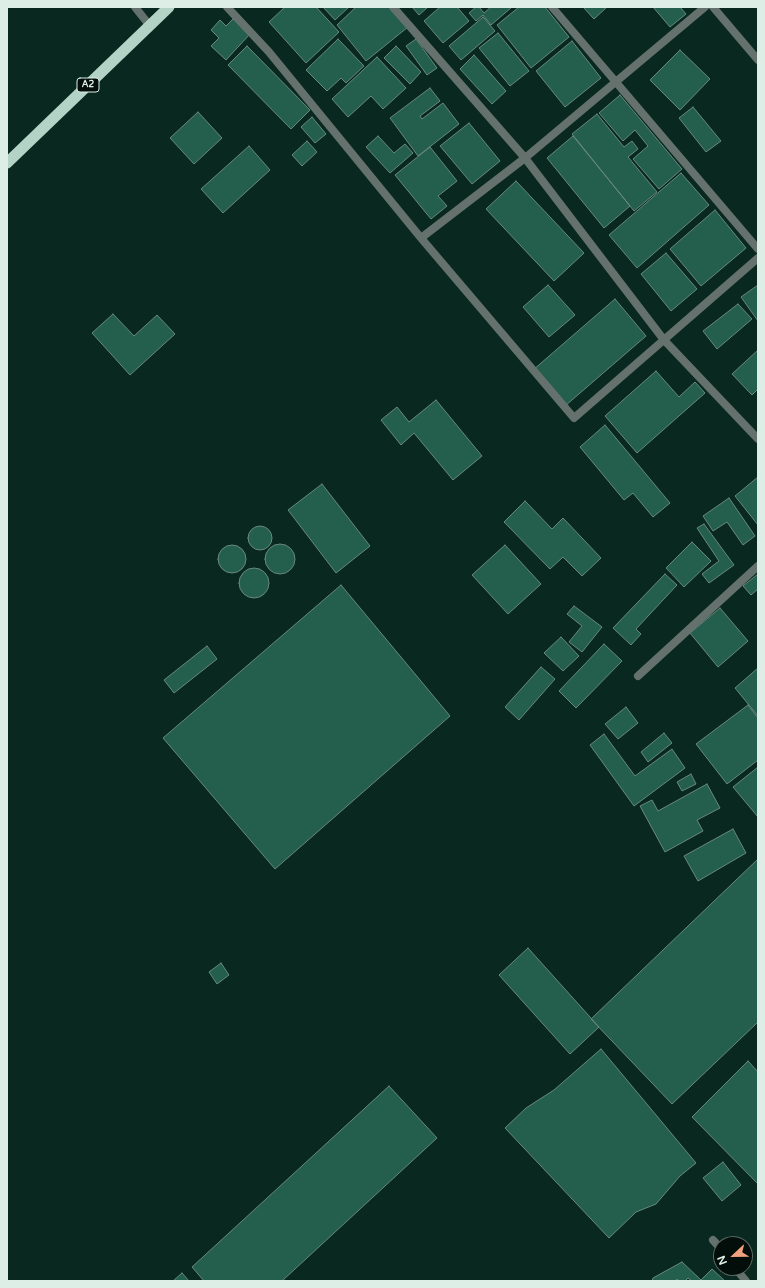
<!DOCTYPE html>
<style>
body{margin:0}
#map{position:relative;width:765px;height:1288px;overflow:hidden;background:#09281f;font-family:"Varela Round",sans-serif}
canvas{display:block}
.frame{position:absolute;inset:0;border:8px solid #ddeee7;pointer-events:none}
.north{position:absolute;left:713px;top:1236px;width:40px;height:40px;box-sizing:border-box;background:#030e0a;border:1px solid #5a6862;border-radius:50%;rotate:248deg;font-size:11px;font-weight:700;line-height:16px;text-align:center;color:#ddeee7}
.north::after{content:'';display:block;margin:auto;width:14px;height:18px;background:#f2a17e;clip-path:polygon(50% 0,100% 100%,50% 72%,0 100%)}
</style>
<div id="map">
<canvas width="765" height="1288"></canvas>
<div class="frame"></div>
<div class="north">N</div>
</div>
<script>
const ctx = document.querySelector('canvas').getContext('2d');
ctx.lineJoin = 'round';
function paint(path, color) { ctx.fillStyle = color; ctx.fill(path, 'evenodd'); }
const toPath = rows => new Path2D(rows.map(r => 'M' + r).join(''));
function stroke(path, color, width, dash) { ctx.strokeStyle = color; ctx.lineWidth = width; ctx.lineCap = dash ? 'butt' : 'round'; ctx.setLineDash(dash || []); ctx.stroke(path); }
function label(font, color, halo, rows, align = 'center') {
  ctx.font = font + ' "Varela Round",sans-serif'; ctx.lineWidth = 4; ctx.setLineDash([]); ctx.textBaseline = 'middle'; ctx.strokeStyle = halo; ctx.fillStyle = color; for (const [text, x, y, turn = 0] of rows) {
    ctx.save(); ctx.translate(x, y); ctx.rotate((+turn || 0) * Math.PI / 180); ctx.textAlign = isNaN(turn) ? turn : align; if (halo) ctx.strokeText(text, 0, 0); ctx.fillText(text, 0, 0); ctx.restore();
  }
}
const building = toPath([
 [285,7,316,7,339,32,306,63,269,22,285,7],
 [323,7,349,7,335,20,323,7],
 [356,7,389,7,408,27,366,61,337,25,356,7],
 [412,7,428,7,419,15,412,7],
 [440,7,457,7,469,21,443,43,424,21,440,7],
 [476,7,479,7,484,13,491,7,512,7,491,25,483,15,476,21,469,13,476,7],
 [519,7,545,7,569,37,531,68,497,25,519,7],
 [583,7,607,7,594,19,583,7],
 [653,7,680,7,686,14,670,27,653,7],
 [483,17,495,31,461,60,449,46,483,17],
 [233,19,250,34,226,60,211,46,219,38,211,30,220,20,226,26,233,19],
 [498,33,529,71,510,86,479,48,498,33],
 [338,39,364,66,346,83,341,78,327,91,306,70,338,39],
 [416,39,437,68,427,75,406,46,416,39],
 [572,41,601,78,565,107,536,71,572,41],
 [247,46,310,110,291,129,228,65,247,46],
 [396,46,421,72,410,84,384,58,396,46],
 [680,50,710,79,680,110,650,80,680,50],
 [474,55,506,91,492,104,460,69,474,55],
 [377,57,406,88,383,109,371,96,348,117,332,99,377,57],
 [430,88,440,101,420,116,422,119,443,103,459,124,418,156,390,118,430,88],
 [620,95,682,169,659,189,633,159,648,146,635,130,623,141,599,113,620,95],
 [693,107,721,141,706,152,679,118,693,107],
 [198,112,222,138,194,164,170,138,198,112],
 [597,114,624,147,632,141,638,149,628,157,657,192,634,211,572,134,597,114],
 [312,117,326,134,315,143,301,127,312,117],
 [469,123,500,161,472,184,440,146,469,123],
 [378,136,394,153,405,144,413,153,390,173,366,147,378,136],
 [573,136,630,206,604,228,547,158,573,136],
 [307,141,317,152,302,166,292,155,307,141],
 [249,146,270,170,223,213,201,189,249,146],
 [430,147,457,181,438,196,447,206,431,219,395,175,430,147],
 [681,173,709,205,637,268,609,235,681,173],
 [516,181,584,253,554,281,486,209,516,181],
 [715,210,746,248,701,286,670,249,715,210],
 [666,253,697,289,671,311,641,274,666,253],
 [548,285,575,315,549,337,523,307,548,285],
 [758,285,758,321,741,297,758,285],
 [615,299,646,336,565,406,533,370,615,299],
 [738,304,752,319,717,349,703,331,738,304],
 [113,314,134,336,157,315,175,334,130,375,92,333,113,314],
 [758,350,758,389,752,395,732,374,758,350],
 [656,371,679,397,695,382,705,393,637,453,605,416,656,371],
 [436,400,482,456,453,480,414,433,401,445,381,420,397,407,409,422,436,400],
 [605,425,670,503,653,517,633,493,624,500,580,447,605,425],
 [758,477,758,525,735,496,758,477],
 [322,484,370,546,336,573,288,510,322,484],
 [729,498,755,536,743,545,727,522,713,531,703,516,729,498],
 [525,501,552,529,563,518,601,558,582,576,563,557,550,569,504,522,525,501],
 [704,524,734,565,709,583,702,574,719,561,697,528,704,524],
 '248 538a12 12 0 1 1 24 0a12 12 0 1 1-24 0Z',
 [692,542,711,561,684,587,666,568,692,542],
 '265 559a15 15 0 1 1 30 0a15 15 0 1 1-30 0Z',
 [505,545,541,584,508,614,472,575,505,545],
 '218 559a14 14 0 1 1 28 0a14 14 0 1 1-28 0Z',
 '239 583a15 15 0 1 1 30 0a15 15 0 1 1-30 0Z',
 [665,574,677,585,636,629,641,634,631,645,613,628,665,574],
 [758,574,758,589,751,595,743,586,758,574],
 [341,585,450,716,275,869,163,738,341,585],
 [574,606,602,627,582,652,569,642,582,626,567,614,574,606],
 [720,608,748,641,718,667,690,633,720,608],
 [561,637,579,656,563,671,544,653,561,637],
 [604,644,622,661,576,708,559,691,604,644],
 [207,646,217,659,174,693,164,680,207,646],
 [541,667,555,679,519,720,505,707,541,667],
 [758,668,758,716,735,688,758,668],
 [748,705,758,718,758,760,727,784,696,744,748,705],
 [626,707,638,723,618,739,605,724,626,707],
 [664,733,672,743,648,762,641,752,664,733],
 [604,734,635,776,672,749,685,768,634,806,590,745,604,734],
 [758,767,758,817,733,787,758,767],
 [691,774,696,784,682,791,677,782,691,774],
 [707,784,720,808,697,820,703,831,665,852,640,806,652,800,658,811,707,784],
 [733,829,746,853,698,881,684,856,733,829],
 [758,859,758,1022,672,1104,591,1019,758,859],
 [528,948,599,1027,570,1054,499,975,528,948],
 [221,963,229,975,217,984,209,972,221,963],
 [601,1049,696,1163,680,1176,656,1204,636,1212,609,1238,505,1128,526,1108,554,1090,601,1049],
 [748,1061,758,1072,758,1184,692,1117,748,1061],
 [389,1086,437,1138,282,1281,204,1281,192,1267,389,1086],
 [723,1162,741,1185,722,1201,703,1178,723,1162],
 [682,1262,701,1280,712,1269,725,1281,692,1281,688,1278,685,1281,679,1281,677,1279,676,1281,652,1281,653,1278,682,1262],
 [182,1273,189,1281,173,1281,182,1273]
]);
paint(building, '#245e4d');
stroke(building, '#69897e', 1);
stroke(toPath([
 [135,7,150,26],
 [227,7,269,52,421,238,574,418,758,258],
 [393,7,525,158,664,340,758,439],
 [552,7,758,249],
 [713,7,758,60],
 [421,238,525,158,705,7],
 [638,676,758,566],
 [713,1240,721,1249],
 [735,1268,746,1281]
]), '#64716c', 8);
stroke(toPath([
 [7,163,169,7]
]), '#b3d3c7', 11);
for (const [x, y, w] of [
 [88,85,22]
]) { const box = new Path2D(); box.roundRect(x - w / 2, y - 7, w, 14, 3); ctx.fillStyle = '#030e0a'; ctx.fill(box); stroke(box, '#ddeee7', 1); }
label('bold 9px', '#ddeee7', null, [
 ["A2",88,85]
]);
</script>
